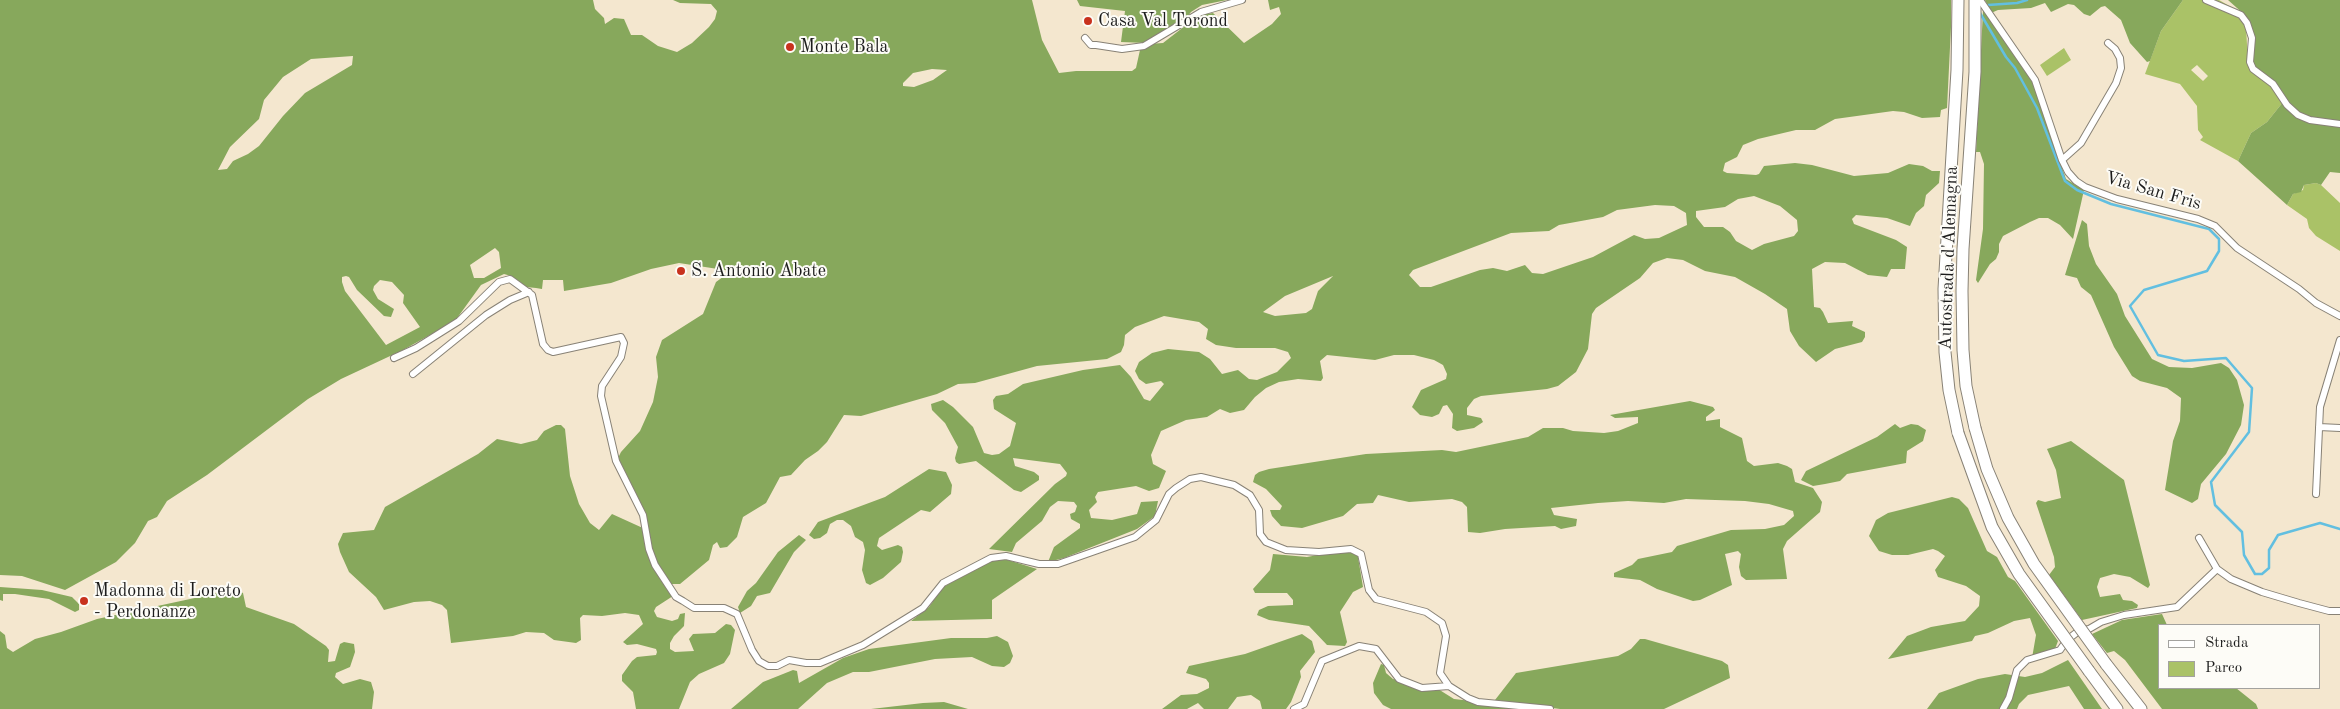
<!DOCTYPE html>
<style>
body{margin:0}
#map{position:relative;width:2340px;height:709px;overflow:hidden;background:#f4e7cf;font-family:"Old Standard TT",serif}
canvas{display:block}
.legend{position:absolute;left:2158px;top:624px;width:162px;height:65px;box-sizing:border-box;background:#fdfcf7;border:1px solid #a3a29f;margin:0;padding:6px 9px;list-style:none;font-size:15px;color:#1c1c1c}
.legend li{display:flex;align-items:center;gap:10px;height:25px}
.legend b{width:25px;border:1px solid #a3a29f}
</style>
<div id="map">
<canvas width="2340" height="709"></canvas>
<ul class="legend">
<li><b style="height:6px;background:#fff"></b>Strada</li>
<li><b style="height:14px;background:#aac267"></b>Parco</li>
</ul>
</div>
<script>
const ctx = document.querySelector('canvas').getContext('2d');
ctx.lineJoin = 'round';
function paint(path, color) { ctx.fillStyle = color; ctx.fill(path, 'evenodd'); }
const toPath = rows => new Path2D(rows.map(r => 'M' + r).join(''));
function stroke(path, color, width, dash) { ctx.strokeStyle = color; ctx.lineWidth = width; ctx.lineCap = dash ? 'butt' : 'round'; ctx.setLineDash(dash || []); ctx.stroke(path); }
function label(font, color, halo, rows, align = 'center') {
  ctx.font = font + ' "Old Standard TT",serif'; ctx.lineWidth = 4; ctx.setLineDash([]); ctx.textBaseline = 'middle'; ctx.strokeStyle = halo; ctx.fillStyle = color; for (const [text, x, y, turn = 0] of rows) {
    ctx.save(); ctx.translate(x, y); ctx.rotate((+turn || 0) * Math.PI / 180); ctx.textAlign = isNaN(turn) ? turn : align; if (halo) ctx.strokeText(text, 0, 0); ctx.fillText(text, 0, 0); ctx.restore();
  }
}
paint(toPath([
 [2183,0,2219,0,2238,11,2246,26,2248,64,2266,81,2283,102,2267,122,2251,133,2238,161,2200,140,2203,137,2198,130,2197,106,2180,84,2145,74,2161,31],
 [2197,65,2208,76,2203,81,2191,70],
 [2064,48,2071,60,2047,76,2040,65],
 [2316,183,2321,185,2340,203,2340,251,2316,236,2309,228,2307,219,2287,205,2293,194,2303,190,2304,185]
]), '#aac267');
paint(toPath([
 [0,0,593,0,595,9,604,18,605,24,614,18,624,19,631,35,642,35,658,46,677,52,692,43,709,27,715,19,717,11,711,4,680,3,673,0,1032,0,1042,40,1059,73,1076,71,1132,71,1136,68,1140,50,1134,45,1163,43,1199,15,1213,13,1244,43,1272,24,1281,14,1279,7,1270,10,1268,0,1951,0,1951,27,1947,108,1941,110,1940,117,1922,118,1904,112,1893,111,1835,119,1815,130,1796,130,1758,139,1743,145,1737,157,1725,163,1723,171,1727,173,1756,175,1759,174,1764,166,1795,163,1812,165,1854,176,1888,173,1909,164,1923,166,1932,171,1940,171,1939,183,1926,195,1924,206,1916,213,1910,226,1887,218,1856,215,1852,219,1854,224,1896,240,1907,247,1905,269,1891,269,1887,277,1868,275,1845,263,1825,262,1812,269,1814,307,1820,308,1823,312,1828,323,1853,321,1852,326,1865,332,1865,337,1862,342,1835,349,1816,362,1799,346,1790,331,1787,309,1765,294,1735,277,1705,271,1683,260,1667,258,1653,263,1640,278,1596,308,1592,314,1588,349,1576,372,1558,386,1547,389,1481,396,1474,399,1467,408,1467,415,1481,418,1483,422,1474,428,1457,431,1452,428,1453,414,1447,405,1443,406,1439,414,1432,417,1420,415,1412,407,1421,390,1446,379,1447,374,1443,365,1434,360,1414,355,1394,355,1375,360,1327,355,1320,361,1323,378,1321,381,1298,379,1279,382,1266,388,1255,397,1244,410,1230,413,1220,409,1207,417,1186,420,1161,431,1151,455,1153,464,1166,471,1159,488,1149,491,1136,486,1098,492,1095,497,1097,502,1089,510,1091,518,1112,520,1137,514,1141,502,1158,501,1155,516,1137,529,1064,558,1048,562,1054,547,1080,528,1080,524,1071,519,1070,514,1075,512,1077,506,1074,502,1058,501,1050,507,1042,521,1016,543,1012,552,989,549,1055,484,1066,476,1067,473,1060,464,1013,458,1015,466,1034,472,1039,476,1039,480,1021,492,1014,490,976,461,959,464,956,462,955,458,958,447,945,423,932,410,931,404,943,400,953,407,973,427,984,453,992,455,999,454,1010,446,1016,423,994,409,993,400,996,396,1008,394,1023,384,1083,370,1120,365,1131,377,1144,399,1150,401,1164,384,1161,381,1146,384,1139,379,1135,371,1139,362,1152,353,1168,349,1199,352,1210,359,1222,374,1238,370,1249,379,1257,380,1277,372,1291,358,1288,352,1275,348,1236,348,1216,345,1206,339,1208,329,1199,322,1164,316,1135,327,1125,335,1124,345,1121,352,1107,359,1037,366,975,383,958,384,937,394,861,416,844,415,827,442,818,451,805,460,791,475,780,477,766,503,743,517,737,537,727,547,720,548,717,542,713,545,709,560,680,584,670,584,663,577,652,553,647,521,617,460,621,452,640,431,653,402,658,377,656,357,662,340,703,314,716,282,731,271,679,263,651,269,611,283,564,291,563,280,543,280,542,289,536,288,526,287,511,276,504,274,481,285,455,321,403,350,341,379,308,399,207,475,167,501,157,517,148,521,135,543,116,562,65,590,22,576,0,575],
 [353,56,352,65,305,93,283,116,259,146,248,154,233,161,227,169,218,170,230,147,259,119,264,100,283,77,311,59],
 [932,69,947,70,933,80,914,87,903,86,903,83,913,73],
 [1754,196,1780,206,1797,220,1798,231,1794,236,1764,244,1752,250,1736,241,1730,232,1723,227,1704,227,1696,217,1696,211,1725,207,1738,199],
 [1655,205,1674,206,1686,213,1687,225,1659,238,1645,239,1634,235,1593,257,1543,274,1532,273,1525,265,1507,271,1493,268,1480,270,1431,287,1420,287,1409,275,1413,270,1511,233,1549,231,1559,225,1603,217,1617,210],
 [495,248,499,252,501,268,484,278,474,278,470,265],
 [346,276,349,277,357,290,384,316,391,317,394,309,378,299,373,290,374,286,380,280,392,282,404,295,403,303,420,327,386,345,345,291,342,282,342,277],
 [1333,276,1318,291,1312,309,1306,313,1275,316,1263,312,1285,296],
 [1077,0,1227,0,1202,5,1191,12,1185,20,1166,37,1157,42,1146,43,1121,42,1125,11,1080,6],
 [1985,0,2183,0,2161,31,2150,61,2147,62,2130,43,2121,20,2105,6,2101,7,2090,16,2084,14,2074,5,2068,4,2051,12,2045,3,2031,8,1998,10,1991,13],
 [2228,0,2340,0,2340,122,2301,115,2253,66,2249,25,2246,16],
 [1983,10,2029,73,2066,179,2084,190,2073,239,2060,225,2048,218,2039,218,2030,222,2003,236,1999,244,1999,252,1996,259,1990,264,1978,283,1976,280,1983,229,1984,164,1980,152,1976,152],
 [2283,102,2296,115,2340,125,2340,173,2330,172,2321,185,2316,183,2304,185,2301,192,2293,194,2287,205,2238,161,2251,133,2267,122],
 [2082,220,2087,224,2089,246,2096,264,2117,294,2125,316,2152,359,2169,367,2192,368,2221,363,2229,368,2237,380,2244,405,2241,425,2226,454,2201,484,2198,499,2192,503,2165,490,2173,441,2180,421,2181,398,2167,388,2140,381,2132,376,2114,347,2091,295,2081,287,2077,278,2065,275],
 [1690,401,1713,407,1715,410,1706,417,1706,421,1720,419,1720,427,1742,438,1747,461,1754,466,1778,463,1787,466,1792,469,1795,482,1813,488,1822,502,1820,512,1787,541,1783,549,1787,579,1746,580,1741,576,1739,567,1741,554,1738,551,1725,554,1732,585,1700,600,1693,601,1657,589,1640,580,1614,577,1614,573,1632,565,1638,559,1672,552,1677,546,1731,530,1765,529,1784,525,1794,516,1793,511,1769,504,1745,501,1686,499,1664,503,1628,501,1598,503,1551,508,1554,515,1577,519,1576,526,1561,529,1555,526,1505,529,1480,533,1468,532,1467,507,1462,502,1452,499,1409,502,1378,495,1373,503,1357,504,1343,516,1302,528,1281,526,1272,516,1270,510,1280,510,1282,506,1266,489,1253,482,1255,475,1259,472,1269,469,1366,454,1442,450,1456,452,1528,437,1543,428,1563,428,1573,431,1604,433,1618,431,1638,423,1638,417,1615,418,1610,415],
 [1895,424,1900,428,1911,424,1918,425,1926,430,1923,441,1907,451,1906,463,1847,474,1840,481,1825,484,1813,486,1801,480,1806,471,1877,437],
 [556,425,561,425,565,429,570,476,579,504,590,523,599,530,612,514,645,529,657,572,666,588,673,596,656,607,654,611,657,617,672,621,678,619,680,614,685,613,684,626,674,636,670,643,670,649,675,652,694,651,689,639,693,634,715,633,726,624,731,625,735,630,730,654,724,663,699,674,690,682,679,709,636,709,633,692,622,681,622,675,632,661,637,657,656,655,657,652,656,649,637,644,627,645,623,642,643,624,639,615,625,613,602,616,583,615,580,618,581,640,576,643,554,640,544,633,526,632,513,636,451,643,447,610,442,605,430,601,414,602,384,610,376,597,349,572,340,552,338,544,343,533,374,530,385,507,478,454,497,439,521,444,537,440,544,431],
 [2071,441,2124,480,2150,585,2148,588,2130,577,2114,574,2100,578,2097,587,2100,597,2120,594,2123,600,2132,601,2138,605,2137,608,2082,620,2049,575,2055,567,2054,557,2036,503,2038,500,2045,502,2061,498,2056,470,2047,449],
 [929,469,946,472,952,485,951,494,930,512,921,510,879,538,877,546,882,550,898,545,902,547,903,552,901,562,883,578,870,585,866,583,862,570,865,550,863,542,855,537,851,526,843,520,837,520,830,524,827,533,820,538,814,539,809,535,818,522,885,497],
 [1952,497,1959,499,1968,508,1987,551,1997,557,2008,577,2015,581,2058,641,2055,649,2032,658,2036,635,2030,618,2014,621,1988,633,1975,636,1972,641,1888,659,1907,636,1931,627,1965,621,1979,606,1980,596,1966,586,1938,577,1935,570,1945,556,1938,551,1933,549,1908,555,1892,555,1879,551,1869,536,1876,520,1888,513],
 [799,535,806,540,794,552,770,593,757,596,751,606,740,613,738,607,747,591,756,583,778,552],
 [1344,550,1357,551,1363,587,1353,592,1340,612,1347,642,1345,646,1327,645,1309,626,1269,620,1257,615,1259,610,1268,606,1293,605,1293,600,1287,593,1255,593,1253,589,1270,570,1273,554,1307,557],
 [993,560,1008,560,1037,569,992,600,992,619,911,621,929,607,943,587],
 [0,587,42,590,72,597,79,604,79,610,75,612,49,599,15,594,3,594,3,601,0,600],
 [239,591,243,593,246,607,294,624,326,646,329,650,328,662,335,661,340,644,344,642,354,644,355,652,350,667,336,673,335,677,343,684,360,679,371,682,374,692,372,709,0,709,0,631,5,635,7,648,13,652,35,639,61,632,97,619,218,593],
 [2162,614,2167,625,2159,625,2159,688,2236,688,2256,704,2258,709,2162,709,2125,660,2114,651,2107,653,2092,634,2122,620],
 [1302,634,1312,641,1315,652,1300,671,1301,677,1291,702,1286,709,1262,709,1260,701,1251,695,1237,697,1228,709,1204,709,1198,703,1187,709,1162,709,1181,695,1197,694,1209,688,1209,683,1206,679,1186,673,1189,666,1245,654],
 [997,636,1008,642,1013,656,1010,663,1004,667,992,666,972,657,935,659,869,672,853,672,827,683,798,709,731,709,763,682,793,670,797,671,799,683,843,658,869,649,951,638,987,638],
 [1640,639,1645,639,1722,661,1728,665,1730,678,1664,709,1560,709,1495,700,1516,673,1618,656,1631,649],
 [2068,660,2102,709,2084,709,2069,686,2028,695,2019,704,2017,709,1927,709,1939,693,1978,679,2005,674,2025,677,2042,673],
 [1381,664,1384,665,1386,673,1393,679,1438,689,1454,699,1542,709,1391,709,1383,705,1374,693,1373,683],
 [944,702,968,709,871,709,923,703]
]), '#87a85c');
stroke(toPath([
 [1988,5,2017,3,2027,0],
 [1980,13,2006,57,2015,68,2037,108,2065,181,2077,190,2111,204,2209,229,2219,239,2219,251,2207,271,2144,290,2130,306,2158,355,2184,361,2226,358,2252,388,2249,432,2211,482,2215,505,2242,532,2244,555,2255,574,2262,574,2269,568,2269,550,2278,535,2320,523,2340,529]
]), '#62bfe0', 2.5);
const minor = toPath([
 [1980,0,2035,80,2062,160,2068,172,2076,181,2085,187,2117,199,2198,219,2215,226,2237,248,2299,289,2316,303,2340,316],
 [2206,0,2241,15,2247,23,2252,38,2250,62,2253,69,2273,84,2287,105,2298,115,2310,120,2340,124],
 [1085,38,1091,45,1096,45,1122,49,1144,46,1201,12,1242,0],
 [2062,160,2081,143,2116,83,2121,68,2120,58,2115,49,2108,43],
 [394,358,416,348,459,321,499,282,510,279,532,295,543,344,548,350,553,352,621,337,624,343,621,357,602,386,601,396,616,461,643,515,649,549,655,565,676,597,683,601,694,608,724,608,737,614,752,650,759,661,768,666,777,666,789,660,806,663,820,663,863,645,923,608,943,583,991,558,1006,556,1039,564,1058,564,1135,537,1156,520,1169,494,1176,488,1190,479,1201,477,1234,485,1250,495,1259,510,1260,534,1266,542,1286,550,1319,552,1351,549,1361,554,1369,590,1376,599,1426,612,1442,623,1446,636,1440,673,1449,686,1468,698,1478,702,1550,709],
 [413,374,486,315,510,300,529,292],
 [2319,427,2340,428],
 [2316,494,2320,407,2340,340],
 [2199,538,2217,569,2231,579,2262,592,2299,603,2329,611,2340,611],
 [1294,709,1304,704,1322,661,1359,646,1376,649,1399,679,1422,688,1449,686],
 [2003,709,2009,698,2017,670,2027,660,2060,650,2067,640,2080,630,2089,629,2101,622,2124,615,2177,607,2217,569]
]);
const motorway = toPath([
 [1958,0,1957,70,1944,289,1945,352,1949,390,1958,433],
 [1975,428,1966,386,1963,350,1962,291,1963,249,1975,72,1975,0],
 [2106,664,2141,709],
 [2089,671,2117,709]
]);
stroke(minor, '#888276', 8);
stroke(motorway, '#888276', 13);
stroke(minor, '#fff', 6);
stroke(motorway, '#fff', 11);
const motorwayBridge = toPath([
 [1975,428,1987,469,2008,518,2034,564,2106,664],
 [1958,433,1992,527,2019,574,2089,671]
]);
stroke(motorwayBridge, '#888276', 13, []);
stroke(motorwayBridge, '#fff', 11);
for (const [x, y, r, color] of [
 [1088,21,5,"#c8321e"],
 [790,47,5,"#c8321e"],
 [681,271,5,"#c8321e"],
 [84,601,5,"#c8321e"]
]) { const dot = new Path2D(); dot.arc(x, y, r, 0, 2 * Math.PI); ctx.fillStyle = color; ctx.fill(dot); stroke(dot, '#fdfcf7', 2); }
label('18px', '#1c1c1c', '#fdfcf7', [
 ["Casa Val Torond",1098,21],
 ["Monte Bala",800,47],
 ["S. Antonio Abate",691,271],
 ["Madonna di Loreto",94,591],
 ["- Perdonanze",94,612]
], 'left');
label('18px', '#1c1c1c', '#fdfcf7', [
 ["Via San Fris",2153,191,16],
 ["Autostrada d'Alemagna",1949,258,-88]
]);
</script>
